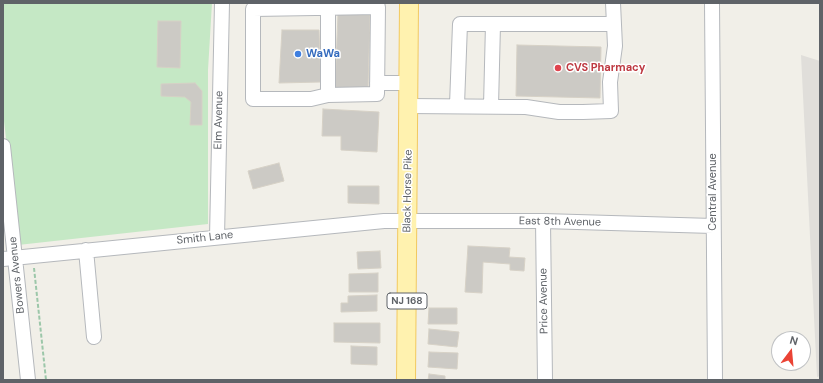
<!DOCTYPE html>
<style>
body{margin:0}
#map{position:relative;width:823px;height:383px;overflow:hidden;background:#f1efe8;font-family:"DM Sans",sans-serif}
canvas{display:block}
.frame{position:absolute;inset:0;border:4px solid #5f6368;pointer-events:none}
.north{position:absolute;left:771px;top:331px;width:40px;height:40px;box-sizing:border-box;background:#fff;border:1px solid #bfc1c3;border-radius:50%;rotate:16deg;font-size:11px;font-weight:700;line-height:16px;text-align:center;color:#5f6368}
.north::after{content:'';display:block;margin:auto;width:14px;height:18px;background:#ea4335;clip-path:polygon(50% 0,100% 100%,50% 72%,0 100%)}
</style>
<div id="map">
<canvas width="823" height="383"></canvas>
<div class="frame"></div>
<div class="north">N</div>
</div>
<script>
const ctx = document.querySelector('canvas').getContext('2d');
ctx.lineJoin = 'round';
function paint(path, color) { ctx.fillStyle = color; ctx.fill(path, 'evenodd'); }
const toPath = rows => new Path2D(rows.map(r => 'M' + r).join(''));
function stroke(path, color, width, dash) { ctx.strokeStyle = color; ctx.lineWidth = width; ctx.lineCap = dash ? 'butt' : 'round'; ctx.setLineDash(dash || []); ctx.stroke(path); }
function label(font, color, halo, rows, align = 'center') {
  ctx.font = font + ' "DM Sans",sans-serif'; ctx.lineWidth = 3; ctx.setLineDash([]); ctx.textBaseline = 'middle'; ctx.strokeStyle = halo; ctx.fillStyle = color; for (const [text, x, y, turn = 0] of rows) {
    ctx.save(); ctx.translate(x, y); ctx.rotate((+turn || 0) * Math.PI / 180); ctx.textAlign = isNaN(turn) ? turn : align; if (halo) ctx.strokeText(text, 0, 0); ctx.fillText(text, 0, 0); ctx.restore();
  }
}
paint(toPath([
 [801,55,820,61,820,376,817,377]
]), '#e0deda');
paint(toPath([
 [3,3,212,3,208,70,208,224,18,245,3,112]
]), '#c5e8c5');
const building = toPath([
 [338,14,370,15,368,89,335,88,338,14],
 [158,21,181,21,180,68,157,67,158,21],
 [282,30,319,30,321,82,279,83,282,30],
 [517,45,601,47,600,98,516,96,517,45],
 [195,83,202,91,202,125,190,125,191,102,185,97,161,96,161,84,195,83],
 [323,109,379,112,377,152,341,150,341,136,322,136,323,109],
 [279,163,284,181,253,189,248,171,279,163],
 [348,186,379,186,379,204,348,203,348,186],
 [468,246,510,248,509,257,525,258,524,271,510,270,510,264,483,262,482,293,465,292,468,246],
 [380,251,381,268,358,269,357,252,380,251],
 [378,273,378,292,349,292,349,274,378,273],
 [377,295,377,311,341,312,341,303,348,303,348,296,377,295],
 [429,308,457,308,457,324,428,324,429,308],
 [334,323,380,323,380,343,334,342,334,323],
 [429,329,459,332,457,347,428,344,429,329],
 [351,346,377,347,377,365,351,364,351,346],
 [429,352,458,353,457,369,428,367,429,352],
 [429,374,445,376,445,380,428,380,429,374]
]);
paint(building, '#cccac5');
stroke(building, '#d6d1c6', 1);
const minor = toPath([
 [712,3,715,380],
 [378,7,377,94,328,95,311,99,253,99,253,9,378,7],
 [377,83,409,83],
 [328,95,328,3],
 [457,105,460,24,613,24],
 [409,106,526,107,559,112,583,112,611,111,610,82,615,46,613,3],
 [491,106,493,24],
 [3,146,28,380],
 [543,221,545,380],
 [217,237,222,3],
 [86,250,94,337],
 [3,259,384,221,543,221,713,226]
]);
const major = toPath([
 [406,380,409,3]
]);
stroke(minor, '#b5b8bc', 16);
stroke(major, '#f2c960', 20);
stroke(toPath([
 [34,268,46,380]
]), '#9cc7a9', 2, [4, 2]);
stroke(minor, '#fff', 14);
stroke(major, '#fff2af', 18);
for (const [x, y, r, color] of [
 [298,54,4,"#3f7fe0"],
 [558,68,4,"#e0444e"]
]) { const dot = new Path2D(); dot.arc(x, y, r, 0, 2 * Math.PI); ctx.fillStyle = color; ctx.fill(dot); stroke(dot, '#fff', 1.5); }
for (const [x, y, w] of [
 [407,301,40]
]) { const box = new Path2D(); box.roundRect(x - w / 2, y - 8, w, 16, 3); ctx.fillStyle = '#fff'; ctx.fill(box); stroke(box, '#5f6368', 1); }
label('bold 10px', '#5f6368', null, [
 ["NJ 168",407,301]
]);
label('bold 11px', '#366cbe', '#fff', [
 ["WaWa",306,54]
], 'left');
label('bold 11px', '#be3a42', '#fff', [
 ["CVS Pharmacy",566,68]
], 'left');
label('11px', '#5f6368', '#fff', [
 ["Elm Avenue",219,120,-89],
 ["Black Horse Pike",408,191,-89],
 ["Central Avenue",713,192,-90],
 ["East 8th Avenue",560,222,1],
 ["Smith Lane",205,238,-6],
 ["Bowers Avenue",17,275,-96],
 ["Price Avenue",544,301,-91]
]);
</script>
